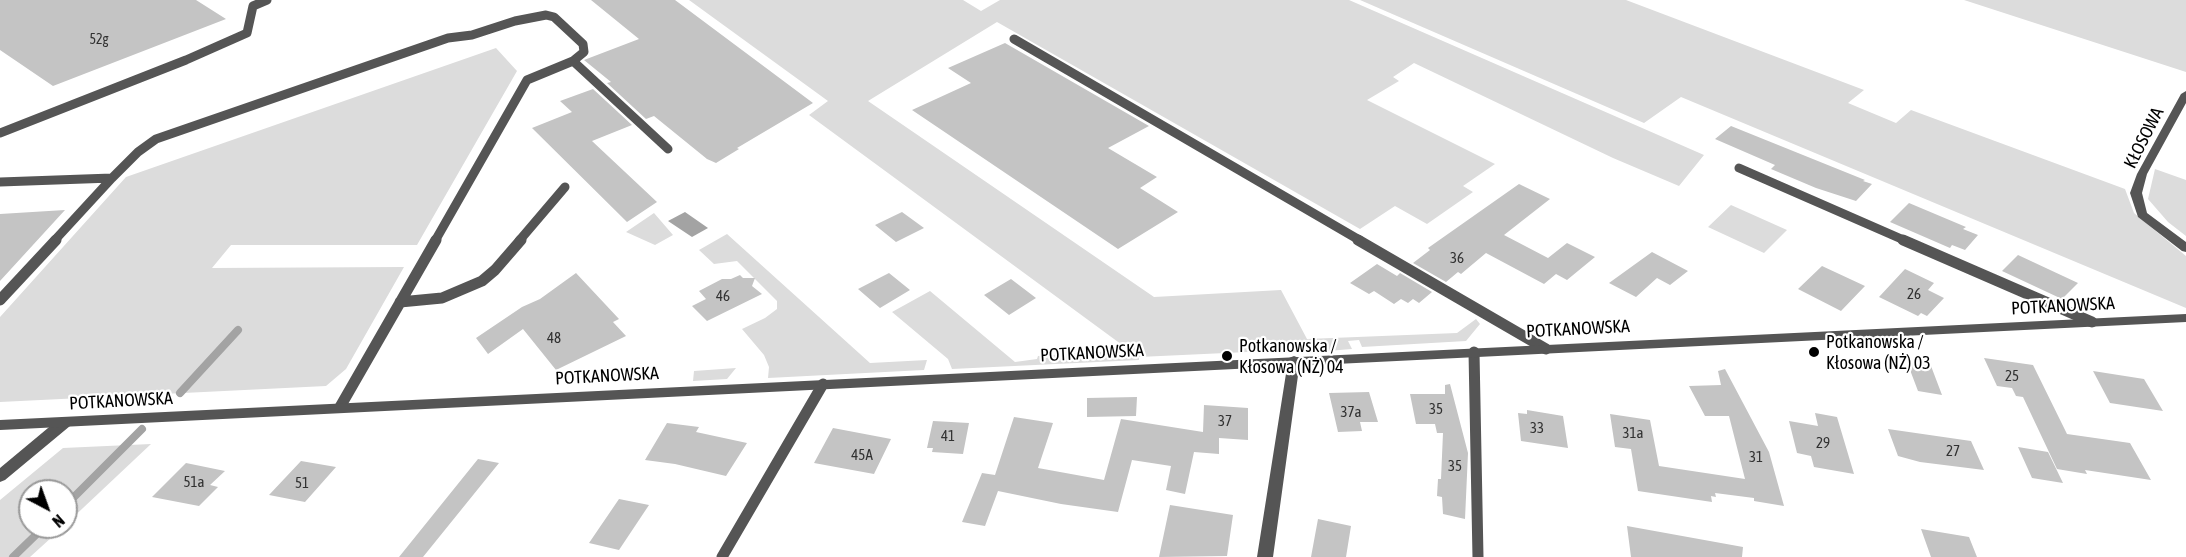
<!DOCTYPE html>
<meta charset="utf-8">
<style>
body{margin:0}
#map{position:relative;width:2186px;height:557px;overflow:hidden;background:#fff;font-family:"Asap Condensed",sans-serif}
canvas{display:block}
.north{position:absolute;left:18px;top:479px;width:60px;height:60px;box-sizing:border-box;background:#fff;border:2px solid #999;border-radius:50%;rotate:139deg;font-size:16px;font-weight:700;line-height:24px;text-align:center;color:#000}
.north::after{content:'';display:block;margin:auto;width:21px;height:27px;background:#000;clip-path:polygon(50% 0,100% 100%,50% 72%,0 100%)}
</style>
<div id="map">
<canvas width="2186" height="557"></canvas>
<div class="north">N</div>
</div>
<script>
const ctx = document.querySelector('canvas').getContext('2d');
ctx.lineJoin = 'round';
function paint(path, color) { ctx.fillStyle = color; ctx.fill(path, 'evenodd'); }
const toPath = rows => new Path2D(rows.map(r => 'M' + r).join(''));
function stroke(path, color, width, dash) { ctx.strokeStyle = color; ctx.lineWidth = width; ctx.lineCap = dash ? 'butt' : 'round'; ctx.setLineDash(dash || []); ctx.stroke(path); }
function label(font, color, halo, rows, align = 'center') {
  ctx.font = font + ' "Asap Condensed",sans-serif'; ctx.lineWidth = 4.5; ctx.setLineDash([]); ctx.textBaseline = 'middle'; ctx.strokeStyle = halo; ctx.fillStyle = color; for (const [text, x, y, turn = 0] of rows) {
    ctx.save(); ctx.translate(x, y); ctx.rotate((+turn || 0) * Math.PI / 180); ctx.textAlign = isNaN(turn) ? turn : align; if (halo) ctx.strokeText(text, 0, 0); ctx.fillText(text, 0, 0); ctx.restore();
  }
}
paint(toPath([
 [689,0,963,0,981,11,1000,0,1349,0,1704,155,1679,186,1613,158,1414,63,1393,77,1399,81,1367,100,1495,164,1463,186,1473,192,1427,224,1395,206,1360,229,997,22,868,101,1154,297,1281,290,1307,339,1457,333,1476,319,1480,324,1466,341,1362,347,1359,340,1348,341,1352,349,1315,352,1312,349,1139,357,1139,360,952,369,948,359,892,312,930,291,1015,362,1037,359,1038,356,1129,350,809,115,828,101],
 [1360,0,1626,0,1864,90,1848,103,1896,123,1911,110,2125,189,2134,213,2186,256,2186,308,1681,97,1644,123],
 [1964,0,2186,0,2186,72],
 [496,48,517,71,417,245,231,245,212,268,404,267,346,369,326,386,0,402,0,317,126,177],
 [2155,169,2186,180,2186,236,2168,222,2148,199],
 [1731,205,1787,230,1764,253,1708,227],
 [654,213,673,235,655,245,626,232],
 [727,234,870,363,927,360,924,370,768,378,769,367,764,355,742,329,765,318,777,309,777,301,737,261,714,264,699,250],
 [736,368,727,379,693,381,694,371],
 [151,444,66,524,66,491,30,491,30,527,63,527,30,557,0,557,0,500,63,448]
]), '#dcdcdc');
paint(toPath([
 [685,212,708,228,692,237,668,221]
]), '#a3a3a3');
stroke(toPath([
 [180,393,238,330],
 [66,505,142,429],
 [13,557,44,527]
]), '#a3a3a3', 8);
paint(toPath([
 [0,0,196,0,226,19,53,86,0,50],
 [591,0,675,0,813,103,737,148,739,149,716,163,707,159,654,116,646,119,607,83,611,82,584,60,639,39],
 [1005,43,1149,126,1108,148,1157,177,1140,188,1178,212,1118,249,912,110,971,83,948,68],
 [593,89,632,125,592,141,657,202,627,222,532,128,572,112,560,101],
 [1731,126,1865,180,1863,181,1872,184,1856,201,1816,188,1771,169,1775,165,1715,139],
 [1519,184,1550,199,1504,235,1548,258,1567,243,1595,257,1567,280,1556,274,1544,284,1486,253,1461,274,1458,272,1446,282,1413,263,1430,250,1428,248],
 [1909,203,1966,227,1963,229,1978,235,1965,250,1952,245,1950,248,1890,222],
 [65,210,0,281,0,214],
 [902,212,924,228,896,242,875,225],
 [1652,252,1688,271,1670,285,1657,278,1636,297,1609,283],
 [2018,255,2078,283,2062,299,2002,271],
 [1377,264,1397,276,1400,273,1432,292,1419,303,1413,299,1408,303,1401,299,1394,304,1374,291,1369,294,1350,283],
 [1822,266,1865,286,1841,311,1798,289],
 [1905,269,1934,283,1928,290,1944,298,1927,316,1921,313,1918,316,1879,297],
 [576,273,619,319,613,322,626,336,556,370,523,329,488,354,476,338,522,307,540,299],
 [889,273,910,290,880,308,858,289],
 [740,275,743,278,755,278,752,286,762,294,707,321,692,306,706,299,699,291,722,279,731,279],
 [1011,279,1036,298,1009,315,984,295],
 [1984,358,2033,365,2067,434,2130,443,2151,480,2085,470,2087,474,2057,469,2023,397,2016,396,2012,388,1997,386],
 [1907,362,1931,366,1942,395,1918,391],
 [1725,369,1769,452,1784,506,1754,501,1754,498,1715,493,1716,497,1711,496,1712,502,1638,491,1631,449,1615,447,1610,414,1650,420,1659,466,1745,479,1729,416,1705,416,1689,386,1721,385,1718,371],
 [2093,371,2144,379,2163,411,2110,403],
 [1450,384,1468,453,1465,519,1443,514,1442,497,1437,496,1438,479,1441,479,1443,433,1437,433,1435,424,1416,424,1410,394,1445,394,1445,385],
 [1369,392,1378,422,1360,422,1362,431,1338,432,1329,393],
 [1137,397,1136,416,1087,417,1087,398],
 [1204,405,1248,408,1248,440,1219,438,1219,454,1194,452,1185,494,1166,490,1171,466,1132,460,1118,512,1061,504,998,491,985,526,962,522,982,473,995,475,1014,417,1053,423,1038,468,1104,480,1121,419,1203,432],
 [1527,410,1563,416,1568,448,1521,441,1518,413,1527,414],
 [1815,413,1837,417,1854,474,1814,467,1811,456,1797,453,1789,421,1818,426],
 [933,421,969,423,963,454,932,452,933,448,927,448],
 [667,423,699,427,696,432,747,443,726,476,675,464,645,460],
 [833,428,891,439,874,474,814,463],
 [1888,429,1971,441,1984,470,1920,462,1898,456],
 [2018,447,2048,452,2063,483,2032,478],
 [478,459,499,463,423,557,399,557],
 [301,461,336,467,305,502,269,495],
 [186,463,225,471,210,485,218,487,199,506,152,497],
 [619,499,649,505,619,550,589,543],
 [1170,505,1233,515,1227,556,1159,557],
 [1318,519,1351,526,1346,557,1311,557],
 [1627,526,1743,547,1742,557,1631,557],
 [1921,529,1969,537,1977,557,1931,557]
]), '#c4c4c4');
stroke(toPath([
 [1014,39,1361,241],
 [573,61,668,149],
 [0,133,186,60,247,33,253,6,267,0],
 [1739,168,1906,241],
 [112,178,138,152,156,139,448,38,472,35,515,21,546,15,554,17,583,44,584,52,573,61,527,80,435,241],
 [0,182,112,178,54,241],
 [519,241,565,187]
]), '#555', 9);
stroke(toPath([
 [1358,240,1546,349],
 [1903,240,2092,322],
 [0,300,56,240],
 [400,302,442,298,482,281,495,270,521,240],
 [1474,352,1478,557],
 [340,407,436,240],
 [722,557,823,384]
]), '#555', 11);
paint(toPath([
 [2186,91,2186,103,2147,174,2142,193,2147,213,2186,242,2186,252,2182,251,2138,217,2130,193,2137,174,2181,94,2186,91],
 [1294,356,1299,358,1300,361,1273,557,1257,557,1288,361,1289,358,1294,356],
 [65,417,70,418,72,422,70,426,5,480,0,482,0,468,60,418,65,417]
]), '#555');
paint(toPath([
 [2186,314,2186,322,0,430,0,420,2186,314]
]), '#555');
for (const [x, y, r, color] of [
 [1814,352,6,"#000"],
 [1227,356,6,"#000"]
]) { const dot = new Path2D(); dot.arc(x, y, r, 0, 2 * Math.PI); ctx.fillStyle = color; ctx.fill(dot); stroke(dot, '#fff', 2); }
label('14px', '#313131', null, [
 ["52g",99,40]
]);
label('15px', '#313131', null, [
 ["36",1457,258],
 ["26",1914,294],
 ["46",723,296],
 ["48",554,338],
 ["25",2012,376],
 ["35",1436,409],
 ["37a",1351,412],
 ["37",1225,421],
 ["33",1537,428],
 ["31a",1633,433],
 ["41",948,436],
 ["29",1823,443],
 ["27",1953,451],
 ["45A",862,455],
 ["31",1756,457],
 ["35",1455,466],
 ["51a",194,482],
 ["51",302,483]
]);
label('18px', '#000', '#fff', [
 ["KŁOSOWA",2144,138,-63],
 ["POTKANOWSKA",2063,306,-3],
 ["POTKANOWSKA",1578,329,-3],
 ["POTKANOWSKA",1092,353,-3],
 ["POTKANOWSKA",607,376,-3],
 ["POTKANOWSKA",121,401,-3]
]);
label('18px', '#000', '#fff', [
 ["Potkanowska /",1826,342],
 ["Kłosowa (NŻ) 03",1826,363],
 ["Potkanowska /",1239,346],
 ["Kłosowa (NŻ) 04",1239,367]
], 'left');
</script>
